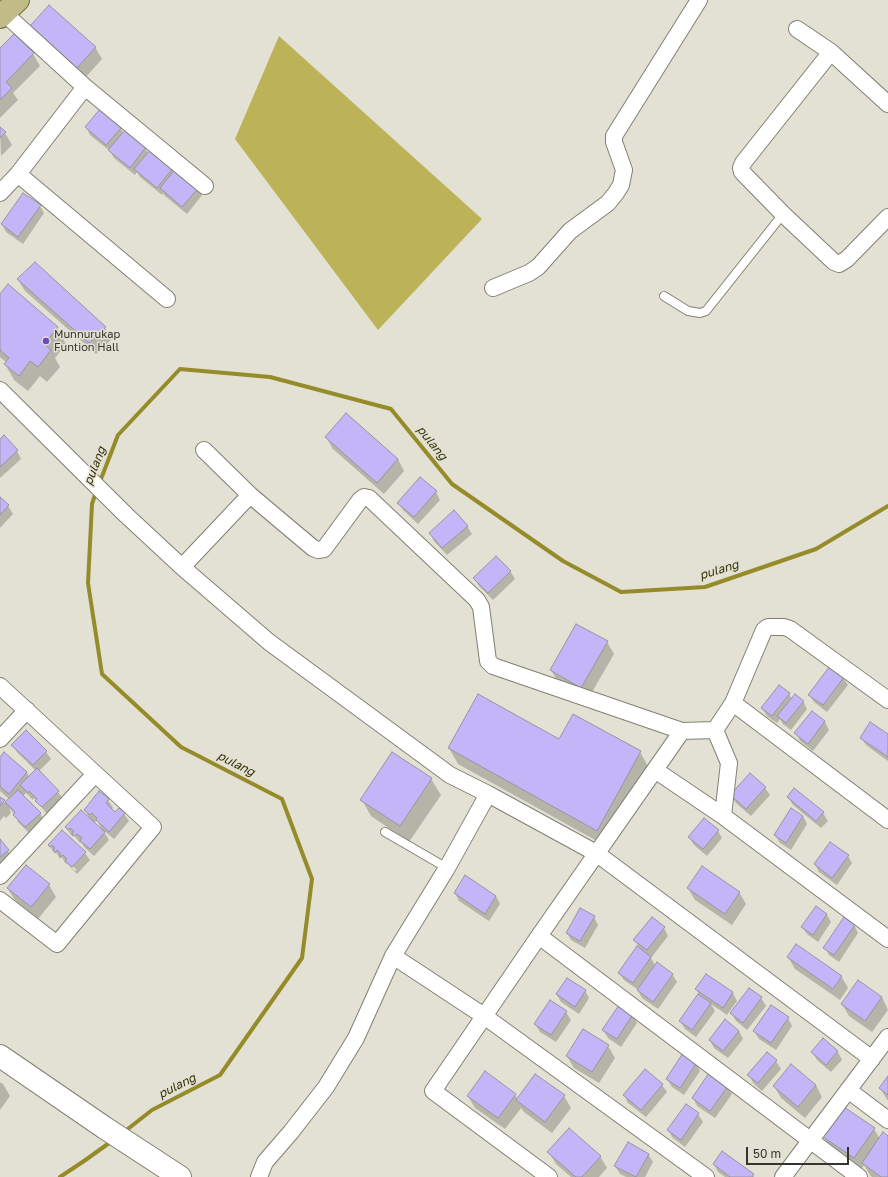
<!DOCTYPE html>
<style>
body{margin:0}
#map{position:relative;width:888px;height:1177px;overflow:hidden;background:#e2e1d3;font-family:"Golos Text",sans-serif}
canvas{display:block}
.scale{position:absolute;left:746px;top:1147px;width:103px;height:18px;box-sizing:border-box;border:2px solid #34342e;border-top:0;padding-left:5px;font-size:12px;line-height:14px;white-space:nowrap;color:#34342e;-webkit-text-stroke:3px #e2e1d3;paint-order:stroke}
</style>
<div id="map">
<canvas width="888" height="1177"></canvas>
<div class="scale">50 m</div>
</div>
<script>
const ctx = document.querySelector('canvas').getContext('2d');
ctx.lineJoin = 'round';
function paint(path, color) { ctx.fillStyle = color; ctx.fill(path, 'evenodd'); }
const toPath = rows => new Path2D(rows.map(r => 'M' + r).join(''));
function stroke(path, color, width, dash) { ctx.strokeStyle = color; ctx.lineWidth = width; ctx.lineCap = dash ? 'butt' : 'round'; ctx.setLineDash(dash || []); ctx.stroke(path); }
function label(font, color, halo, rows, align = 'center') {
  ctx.font = font + ' "Golos Text",sans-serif'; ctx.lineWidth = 3; ctx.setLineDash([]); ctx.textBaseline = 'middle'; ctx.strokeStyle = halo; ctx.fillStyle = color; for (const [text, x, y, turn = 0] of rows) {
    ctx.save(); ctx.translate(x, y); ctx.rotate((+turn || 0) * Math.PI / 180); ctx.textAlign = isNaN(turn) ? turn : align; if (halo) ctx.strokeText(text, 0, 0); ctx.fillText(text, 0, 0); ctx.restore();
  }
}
paint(toPath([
 [279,36,482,219,378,330,235,139]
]), '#bcb358');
paint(toPath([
 [31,26,95,47,102,59,84,79,38,38],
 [14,35,33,54,40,66,13,93,18,100,0,118,0,49],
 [100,111,121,129,123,133,145,148,148,153,199,186,203,194,187,214,165,196,163,193,162,195,140,177,137,172,135,175,114,158,110,151,90,135,86,127],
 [0,128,5,133,12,145,1,156],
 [40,206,44,213,23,244,6,232,2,224],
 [18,280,105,328,112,339,96,354,25,291],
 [0,295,57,328,66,344,55,358,60,367,47,382,40,376,28,391,14,380,5,364,7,363,0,357],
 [326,437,398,459,404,471,384,494,333,449],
 [0,440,17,451,21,459,0,478],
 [436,492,440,500,418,524,403,510,398,503],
 [0,499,8,506,13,514,0,528],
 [467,526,472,534,447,555,434,541,430,533],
 [510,571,515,579,493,600,479,586,474,578],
 [607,642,614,654,588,699,558,682,551,670],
 [843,678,848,685,827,712,814,702,809,695],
 [789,694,792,699,803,701,807,709,791,730,783,724,780,719,777,723,767,716,762,708],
 [812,712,825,722,829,730,813,751,800,741,796,733],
 [888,736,888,761,866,745,861,738],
 [559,740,640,752,649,768,606,846,458,764,449,748],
 [13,745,46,752,51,759,39,771,58,792,63,799,47,814,34,798,33,800,26,793,23,796,40,813,44,821,30,834,18,822,15,814,9,808,11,813,6,818,4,816,0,821,0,798,5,803,9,799,0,791,0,758,27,772,29,777,36,771,17,752],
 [750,774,765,788,770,795,751,816,736,803,731,795],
 [431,779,441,795,409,842,371,816,362,800],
 [795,790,823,813,828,821,821,828,793,805,788,797],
 [99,793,108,800,113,808,111,809,115,813,124,814,129,821,114,839,103,830,109,840,94,856,85,848,81,842,80,843,74,835,73,837,71,835,66,828,90,819,85,810],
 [97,820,102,830,94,823],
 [803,816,807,824,791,850,780,843,775,835],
 [62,831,85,853,90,860,77,874,71,868,67,863,66,864,65,863,62,857,60,859,56,852,55,854,54,853,49,845],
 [70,864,77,870,75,871,70,866],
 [718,831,722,838,707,856,694,845,689,837],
 [0,840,13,858,0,868],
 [848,856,852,863,837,885,819,872,815,864],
 [49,885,56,897,38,919,15,900,8,889],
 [688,888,739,892,746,904,732,925,695,900],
 [455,893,496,896,500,904,489,921,459,901],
 [816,907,827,915,831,922,818,942,807,934,802,927],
 [594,917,598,925,585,948,571,940,567,933],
 [854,925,858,933,839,962,829,955,825,948],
 [664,928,668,936,651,958,655,965,672,974,677,982,658,1009,642,998,637,989,624,980,619,973,640,950,635,940],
 [788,957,841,976,848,988,840,1000,795,969],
 [706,975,733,993,737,1001,727,1015,711,1004,715,1011,696,1037,685,1029,680,1021,699,994,696,989],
 [750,989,761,998,766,1006,747,1030,736,1021,731,1013],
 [585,991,589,998,579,1014,561,1002,557,995],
 [882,997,888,1010,872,1032,849,1016,842,1004],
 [550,1001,566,1012,571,1020,556,1042,540,1032,535,1024],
 [633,1015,637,1023,621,1047,608,1038,603,1030],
 [788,1018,792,1026,776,1050,759,1039,754,1031],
 [583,1030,608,1046,615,1058,599,1083,574,1068,567,1056],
 [739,1031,743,1039,728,1058,714,1048,710,1040],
 [823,1040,838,1052,842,1060,831,1072,817,1060,813,1053],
 [767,1053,776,1061,781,1069,762,1091,753,1083,749,1075],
 [696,1063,700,1071,684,1095,672,1087,667,1079],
 [888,1078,888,1101,880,1088],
 [0,1082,3,1084,10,1096,0,1110],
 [662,1085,667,1092,646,1117,628,1103,624,1095],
 [816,1085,822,1097,805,1118,781,1098,774,1086],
 [728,1087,732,1094,715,1118,697,1106,693,1098],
 [515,1095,518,1099,564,1096,571,1108,552,1133,524,1112,521,1108,505,1129,475,1108,468,1096],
 [686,1105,698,1114,703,1122,685,1147,673,1138,668,1130],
 [874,1129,880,1139,888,1137,888,1177,872,1177,870,1175,864,1165,861,1169,831,1149,824,1137],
 [549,1152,600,1156,607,1168,599,1177,571,1177,556,1164],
 [648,1154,653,1162,645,1177,626,1177,620,1174,615,1166],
 [714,1164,753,1175,754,1177,725,1177,718,1172]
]), '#0003');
stroke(toPath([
 [99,484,118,435,180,369,270,377,391,409,452,484,563,561,621,592,705,587,816,549,888,506],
 [96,492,92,504,88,583,102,674,181,747,282,799,312,879,302,958,220,1075,152,1110,124,1132],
 [60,1177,84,1161,112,1141]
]), '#958b29', 4);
const building = toPath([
 [49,5,96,47,77,68,30,26,49,5],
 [14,34,34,53,6,82,12,88,0,100,0,48,14,34],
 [100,109,121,128,106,145,85,127,100,109],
 [0,127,6,132,0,138,0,127],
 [125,130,146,147,130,168,108,150,125,130],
 [151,149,173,168,157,188,134,169,151,149],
 [177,167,200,186,182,207,160,188,177,167],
 [23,193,41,205,18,237,1,224,23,193],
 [35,262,106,327,89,343,17,279,35,262],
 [8,284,58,327,44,344,51,350,38,367,30,361,19,376,4,364,9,358,0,350,0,294,8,284],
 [346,413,398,459,377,483,325,437,346,413],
 [4,435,18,450,0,467,0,439,4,435],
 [420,477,437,491,414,517,397,503,420,477],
 [0,497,9,505,0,515,0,497],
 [454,510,468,526,442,548,429,533,454,510],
 [496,556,511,571,488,593,473,578,496,556],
 [576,624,608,641,581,688,550,670,576,624],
 [830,666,844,677,823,705,808,695,830,666],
 [779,685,790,693,772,716,761,708,779,685],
 [478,694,559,739,573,714,641,751,597,831,448,748,478,694],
 [795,694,804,701,786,723,777,716,795,694],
 [812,711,825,721,808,744,794,733,812,711],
 [870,722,888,734,888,757,860,738,870,722],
 [26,730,47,751,33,765,11,745,26,730],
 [4,752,27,772,9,794,0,786,0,757,4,752],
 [392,752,432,778,400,826,360,800,392,752],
 [37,768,59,791,42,807,35,801,37,799,29,791,28,793,20,785,37,768],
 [750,773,766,787,746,809,730,795,750,773],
 [794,788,824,812,816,821,787,797,794,788],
 [18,790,41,813,25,827,13,815,15,812,5,802,18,790],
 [99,791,109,799,106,803,115,812,119,808,125,813,109,832,96,820,97,818,92,813,90,815,84,810,99,791],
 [0,797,5,800,0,806,0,797],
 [791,808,803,816,786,843,774,835,791,808],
 [81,810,105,832,90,849,80,841,82,838,77,834,75,836,72,834,74,831,70,828,68,830,65,827,81,810],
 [704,818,719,830,703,849,688,837,704,818],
 [62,830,86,852,72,867,65,861,67,859,63,855,61,857,60,856,61,854,57,850,56,852,53,850,55,848,52,845,50,847,48,845,62,830],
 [0,839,9,850,0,857,0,839],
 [830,842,849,855,832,878,814,864,830,842],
 [26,865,50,884,31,907,7,888,26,865],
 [702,866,740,892,725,914,687,888,702,866],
 [465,875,496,896,485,914,454,893,465,875],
 [816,906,827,914,813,935,801,927,816,906],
 [580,908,595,916,580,941,566,933,580,908],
 [652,917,665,927,647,950,633,940,652,917],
 [844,917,855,925,834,955,823,948,844,917],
 [796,944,842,976,833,989,787,957,796,944],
 [637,946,651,957,633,983,618,973,637,946],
 [657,962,673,974,653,1002,637,990,657,962],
 [706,974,733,992,723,1008,695,989,706,974],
 [567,978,586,990,575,1007,556,994,567,978],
 [858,980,882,997,865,1021,841,1004,858,980],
 [749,988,762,997,743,1023,730,1013,749,988],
 [698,994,711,1003,692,1030,679,1021,698,994],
 [550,1000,567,1011,551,1035,534,1024,550,1000],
 [619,1005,633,1014,617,1039,602,1030,619,1005],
 [771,1005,789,1017,771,1043,753,1031,771,1005],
 [725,1019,739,1031,723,1051,709,1040,725,1019],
 [583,1029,609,1045,592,1072,566,1056,583,1029],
 [823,1038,838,1051,826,1065,811,1052,823,1038],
 [767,1052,777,1060,758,1083,747,1075,767,1052],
 [683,1053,697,1062,680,1088,666,1079,683,1053],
 [791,1064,816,1085,798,1107,773,1086,791,1064],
 [645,1069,663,1084,641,1110,623,1095,645,1069],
 [485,1071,516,1094,498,1118,467,1096,485,1071],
 [709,1073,728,1086,710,1111,692,1098,709,1073],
 [535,1074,565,1095,545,1122,516,1100,535,1074],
 [888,1076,888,1095,879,1088,888,1076],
 [686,1104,699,1113,681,1140,667,1130,686,1104],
 [844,1107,875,1128,854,1158,823,1137,844,1107],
 [569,1128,601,1156,582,1177,576,1177,547,1152,569,1128],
 [883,1132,888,1136,888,1177,881,1177,862,1163,883,1132],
 [628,1142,649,1154,636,1177,614,1166,628,1142],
 [722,1151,754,1174,752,1177,730,1177,713,1164,722,1151]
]);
paint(building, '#c3b6f8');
stroke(building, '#9694a1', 1);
const lane = toPath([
 [664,296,688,311,700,313,706,311,783,214],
 [385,832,447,868]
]);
const street = toPath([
 [4,13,85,87,205,186],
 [797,29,831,52,888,104],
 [831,52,743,163,741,168,742,172,783,214,834,262,839,264,847,259,888,217],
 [18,174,167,299],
 [0,193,18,174,85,87],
 [493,288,529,273,538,267,570,231,608,203,616,193,621,185,624,170,614,142,614,136,699,0],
 [0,390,126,515,182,567,269,642,450,775,488,794,596,853,872,1059],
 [204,450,250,495],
 [182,567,250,495,313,548,318,550,324,549,360,500,364,497,369,498,477,600,481,607,488,661,493,666,682,731,715,730,733,703],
 [0,686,153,827,57,944,0,900],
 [888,700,790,629,784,627,768,627,764,630,733,703,888,820],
 [715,730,729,763,723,816],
 [0,739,27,710],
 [655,770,723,816,888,939],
 [0,876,95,774],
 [539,936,859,1177],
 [393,956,484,1016,706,1177],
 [848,1090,888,1120],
 [259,1177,265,1162,291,1132,326,1087,356,1038,393,956,447,868,488,794],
 [549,1177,433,1091,539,936,682,731],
 [783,1177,888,1037]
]);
const secondary = toPath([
 [0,1056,105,1128,180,1177]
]);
const primary = toPath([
 [0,17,18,0]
]);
stroke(lane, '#818073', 10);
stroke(street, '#818073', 18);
stroke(secondary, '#818073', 24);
stroke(primary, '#746e35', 24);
stroke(lane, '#fff', 8);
stroke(street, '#fff', 16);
stroke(secondary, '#fff', 22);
stroke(primary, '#c1bb88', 22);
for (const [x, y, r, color] of [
 [46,341,4,"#6f49c2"]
]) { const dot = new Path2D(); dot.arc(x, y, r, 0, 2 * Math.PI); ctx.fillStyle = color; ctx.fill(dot); stroke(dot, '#e2e1d3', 1.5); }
label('11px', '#34342e', '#e2e1d3', [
 ["Munnurukap",54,335],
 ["Funtion Hall",54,348]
], 'left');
label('italic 12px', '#343006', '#e2e1d3', [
 ["pulang",432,443,51],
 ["pulang",95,466,-69],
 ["pulang",719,570,-17],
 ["pulang",236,764,27],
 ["pulang",177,1086,-27]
]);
</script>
